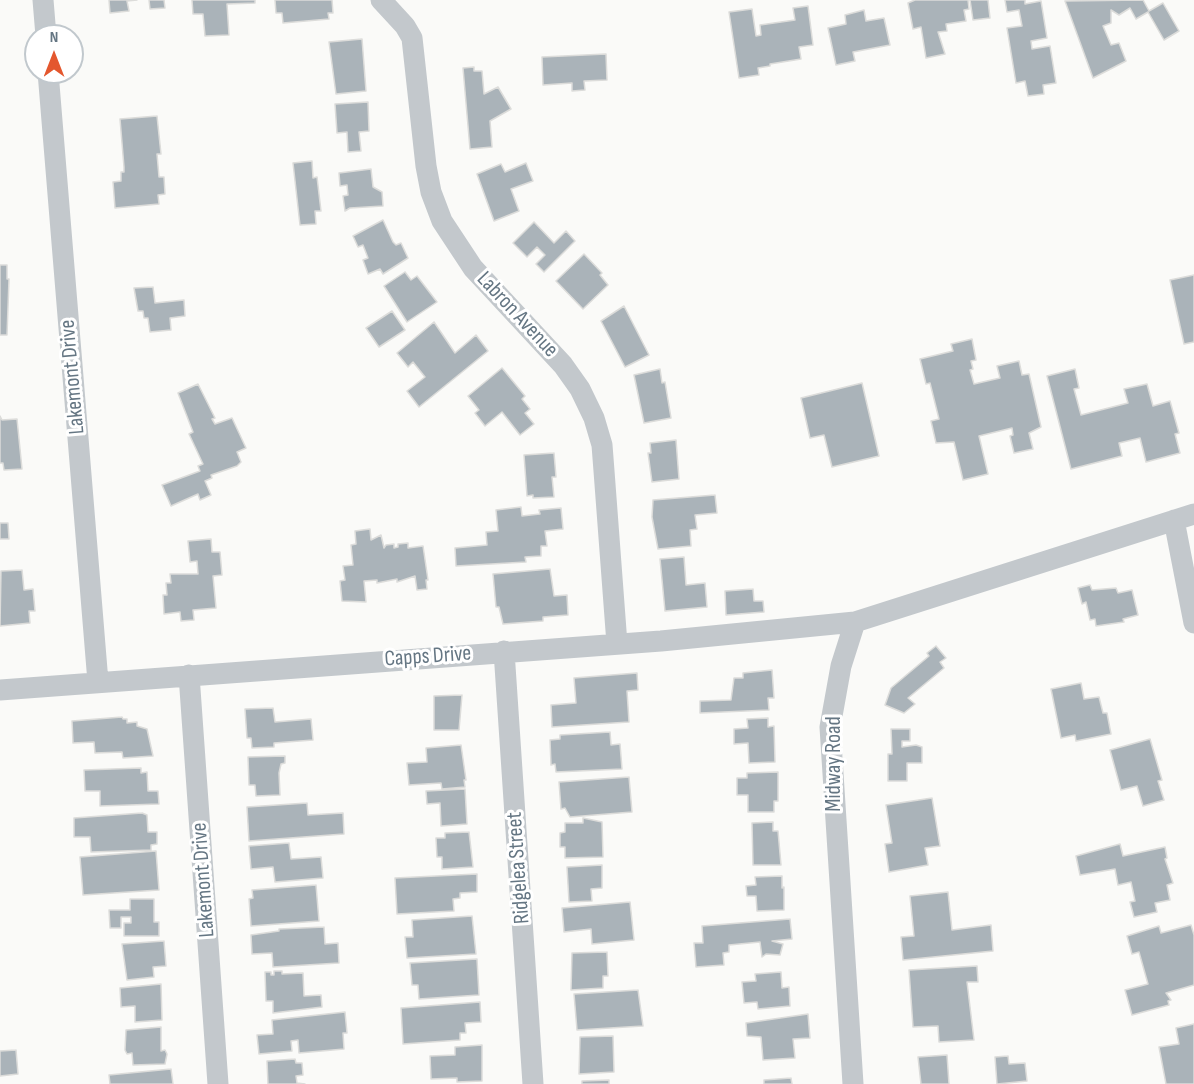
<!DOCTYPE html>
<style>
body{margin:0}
#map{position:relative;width:1194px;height:1084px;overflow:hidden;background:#fafaf8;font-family:"Sofia Sans Condensed",sans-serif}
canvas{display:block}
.north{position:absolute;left:24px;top:24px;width:60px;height:60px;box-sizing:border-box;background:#fff;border:2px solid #c1c8cd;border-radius:50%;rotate:0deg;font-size:16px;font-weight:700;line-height:24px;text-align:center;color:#657683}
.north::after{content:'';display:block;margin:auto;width:21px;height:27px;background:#e4572e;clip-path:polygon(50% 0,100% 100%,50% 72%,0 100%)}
</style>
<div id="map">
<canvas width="1194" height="1084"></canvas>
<div class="north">N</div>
</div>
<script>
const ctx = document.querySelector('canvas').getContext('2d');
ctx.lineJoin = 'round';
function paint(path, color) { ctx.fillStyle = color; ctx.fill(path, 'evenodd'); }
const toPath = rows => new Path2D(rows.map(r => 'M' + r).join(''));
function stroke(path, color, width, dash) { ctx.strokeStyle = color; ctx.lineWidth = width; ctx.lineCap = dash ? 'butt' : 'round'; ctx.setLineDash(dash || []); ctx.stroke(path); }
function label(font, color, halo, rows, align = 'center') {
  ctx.font = font + ' "Sofia Sans Condensed",sans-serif'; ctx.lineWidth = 6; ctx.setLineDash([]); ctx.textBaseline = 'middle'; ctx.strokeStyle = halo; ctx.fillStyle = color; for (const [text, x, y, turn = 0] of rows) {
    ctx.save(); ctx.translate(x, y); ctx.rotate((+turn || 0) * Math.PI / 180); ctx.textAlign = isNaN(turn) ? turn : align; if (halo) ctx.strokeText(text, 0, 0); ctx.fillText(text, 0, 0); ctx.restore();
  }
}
const building = toPath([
 [109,0,137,0,127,1,129,11,110,13,109,0],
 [149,0,164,0,165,8,150,9,149,0],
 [192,0,255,0,255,3,227,4,229,35,205,36,203,14,193,14,192,0],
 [275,0,332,0,333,13,328,13,329,19,283,23,282,13,276,13,275,0],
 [915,0,968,0,969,9,964,10,966,21,946,24,947,31,938,32,945,54,926,58,921,27,913,29,908,3,915,0],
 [970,0,988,0,990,18,973,20,970,0],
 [1005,0,1025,0,1025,4,1041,1,1047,38,1031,41,1032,49,1050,46,1056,83,1043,85,1044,94,1028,96,1025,81,1016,83,1007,28,1022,26,1019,10,1007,12,1005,0],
 [1143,0,1149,11,1163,3,1179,31,1164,40,1148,12,1136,19,1130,8,1119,15,1111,10,1111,23,1103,26,1111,45,1119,43,1126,61,1093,78,1065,1,1143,0],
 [808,6,813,45,799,47,801,59,770,64,770,66,758,68,759,75,739,78,729,12,752,9,756,36,761,35,760,25,795,20,793,8,808,6],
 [864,10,866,21,884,18,890,45,853,52,855,61,836,65,828,28,846,24,845,15,864,10],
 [362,39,366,91,336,94,329,42,362,39],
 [606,54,607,80,584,81,585,90,572,91,572,83,543,85,542,57,606,54],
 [474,67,474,71,482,71,484,94,498,87,511,109,490,121,492,147,470,149,463,68,474,67],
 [368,102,369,131,359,132,361,151,348,152,347,132,337,133,335,104,368,102],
 [157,116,161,154,157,154,159,177,164,177,165,194,158,195,159,204,115,208,113,182,121,181,121,172,124,172,124,167,120,119,157,116],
 [312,161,313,178,317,177,321,211,315,211,316,224,300,225,293,163,312,161],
 [526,163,533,181,511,189,519,211,494,221,477,174,501,164,505,172,526,163],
 [371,169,373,187,382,192,383,206,350,208,345,211,343,196,348,195,347,185,340,186,339,173,371,169],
 [383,220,393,242,396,245,401,243,408,258,383,274,380,269,368,274,363,260,368,258,363,245,358,247,353,236,383,220],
 [534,222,554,243,566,231,575,241,544,272,536,264,545,255,537,247,527,257,513,243,534,222],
 [584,254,602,273,600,275,608,285,583,309,556,281,584,254],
 [0,265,7,265,7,279,9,279,7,335,0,335,0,265],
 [405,272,411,280,417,276,437,302,407,322,384,286,405,272],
 [1194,275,1194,342,1184,344,1170,280,1194,275],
 [153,287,155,303,184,300,185,316,170,318,171,330,150,332,148,318,144,318,143,311,138,311,134,288,153,287],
 [624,306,649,355,625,367,601,321,624,306],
 [392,311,405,330,379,347,366,328,392,311],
 [434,322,455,353,476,335,488,351,419,407,407,391,425,377,413,362,408,367,397,353,434,322],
 [972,339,976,360,971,361,973,369,970,370,974,384,1000,378,997,366,1019,361,1022,375,1029,374,1041,427,1029,433,1033,449,1014,453,1010,436,1013,435,1012,428,979,436,988,474,963,480,954,442,936,443,931,421,939,419,930,383,926,384,920,359,953,351,951,344,972,339],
 [502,368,525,396,522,399,530,409,525,413,534,424,520,435,502,412,485,426,475,413,479,410,468,396,502,368],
 [660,369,662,383,665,382,671,418,644,423,634,375,660,369],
 [1075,369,1079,388,1074,389,1081,415,1128,403,1124,389,1147,384,1153,406,1170,401,1179,433,1175,434,1180,453,1146,462,1140,438,1119,443,1122,456,1071,469,1047,376,1075,369],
 [862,383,879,456,832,467,824,435,810,438,801,398,862,383],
 [198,384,215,418,212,419,215,424,232,418,246,448,237,452,241,462,237,466,211,475,212,478,205,481,211,495,200,500,198,494,171,506,162,485,200,471,198,466,203,464,189,434,193,432,178,393,198,384],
 [0,416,2,420,17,419,22,469,4,470,3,463,0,463,0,416],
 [676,440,679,479,652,482,648,453,651,453,650,443,676,440],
 [554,453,556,477,552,477,554,497,533,498,533,495,527,496,524,455,554,453],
 [715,495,717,513,695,515,697,529,690,530,691,546,658,549,652,517,653,500,715,495],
 [521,507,522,516,540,514,539,510,561,508,563,529,545,531,547,546,541,546,541,556,525,557,526,562,456,566,455,548,487,545,486,532,498,531,496,510,521,507],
 [0,523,8,523,9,539,0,539,0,523],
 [370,529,371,540,381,535,384,548,386,545,394,544,394,548,398,547,398,544,408,543,408,548,423,546,428,580,426,580,427,589,417,590,415,576,397,582,397,579,377,583,377,580,364,581,366,602,342,601,340,581,345,580,343,566,353,565,351,545,356,544,355,531,370,529],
 [211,539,212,552,220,552,222,575,213,576,216,608,193,610,194,620,181,621,180,612,164,614,163,595,167,595,166,583,171,583,170,574,198,574,197,561,190,562,188,541,211,539],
 [684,557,686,585,705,583,707,607,665,611,660,559,684,557],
 [550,569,554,596,567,595,568,615,543,617,543,621,503,624,499,607,496,607,493,574,550,569],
 [22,570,24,590,33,589,35,611,29,611,30,623,0,626,1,571,22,570],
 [1090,585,1092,590,1116,588,1118,593,1132,590,1138,615,1123,619,1124,622,1096,626,1095,619,1090,620,1086,602,1082,604,1078,588,1090,585],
 [753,589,754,601,763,601,764,612,726,615,725,591,753,589],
 [936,646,946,658,940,662,944,668,908,698,915,704,904,713,885,705,891,688,929,656,927,653,936,646],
 [772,670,774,698,768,698,769,710,700,713,700,701,731,700,734,678,743,678,743,673,772,670],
 [637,673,638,690,627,691,629,722,552,727,551,705,576,703,574,678,637,673],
 [1081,683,1084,699,1099,697,1103,713,1107,713,1111,734,1076,741,1075,735,1061,738,1051,689,1081,683],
 [462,695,459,730,434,730,434,696,462,695],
 [273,708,275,722,311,719,313,740,274,743,274,747,252,748,251,738,247,738,245,709,273,708],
 [122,717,123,719,127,719,127,723,137,722,137,726,147,729,153,756,123,758,122,752,95,753,94,742,73,743,72,721,122,717],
 [768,718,768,727,774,726,775,762,749,763,748,743,734,744,734,729,748,728,747,719,768,718],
 [891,729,910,729,910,741,902,741,902,747,916,745,922,747,922,763,907,763,907,781,888,781,888,754,892,754,891,729],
 [610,732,611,745,620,744,622,769,556,772,555,764,551,765,550,740,560,739,560,735,610,732],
 [1150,739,1162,780,1158,781,1164,800,1143,806,1137,786,1121,790,1110,750,1150,739],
 [461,745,466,780,464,780,465,787,442,789,441,783,409,785,407,763,427,762,426,748,461,745],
 [285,756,285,763,281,764,279,773,280,795,256,796,255,785,249,785,248,757,285,756],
 [141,768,141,773,147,772,148,791,158,791,159,804,100,806,100,791,85,791,84,770,141,768],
 [778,772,778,801,774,801,774,812,748,812,748,795,737,795,737,778,747,778,747,773,778,772],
 [629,777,632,812,570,817,565,808,561,809,559,782,629,777],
 [465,789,467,824,441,826,440,803,427,804,426,791,465,789],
 [932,798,940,846,925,848,928,865,889,872,885,844,892,843,886,805,932,798],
 [307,803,308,815,343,813,344,834,249,841,247,807,307,803],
 [142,813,147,815,148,832,157,832,157,844,151,845,151,850,91,852,90,837,74,837,74,818,142,813],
 [583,818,602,822,603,857,565,858,565,847,560,847,560,833,565,832,565,823,583,823,583,818],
 [773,822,773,831,778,831,781,865,753,865,752,823,773,822],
 [469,832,473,867,442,869,442,857,437,857,436,838,445,838,445,833,469,832],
 [289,843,291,859,321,857,323,878,275,882,273,867,251,869,249,846,289,843],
 [1120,844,1123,856,1165,847,1167,858,1165,859,1173,883,1167,885,1170,900,1155,903,1157,912,1134,917,1130,902,1135,901,1131,882,1118,885,1115,869,1080,875,1076,856,1120,844],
 [156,851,159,890,83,895,80,857,156,851],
 [602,865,602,888,591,889,592,901,569,902,567,867,602,865],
 [477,874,477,892,460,893,460,898,453,899,454,911,397,914,395,878,477,874],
 [782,876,782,888,784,887,784,910,757,911,756,896,747,896,746,886,756,885,755,877,782,876],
 [316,885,319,921,251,926,249,899,253,898,252,890,316,885],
 [948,892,952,930,991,925,993,951,903,960,901,937,914,936,910,896,948,892],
 [130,899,154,899,154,922,159,922,159,936,124,936,124,923,131,923,131,917,121,917,121,928,110,928,109,910,130,910,130,899],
 [630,902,634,940,592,944,591,929,564,932,562,908,630,902],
 [472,916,476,954,407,958,405,937,413,937,412,920,472,916],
 [790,919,792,939,772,941,783,944,780,955,766,954,762,957,760,942,729,945,729,952,723,953,724,965,696,967,694,943,703,943,702,926,790,919],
 [1191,925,1194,935,1194,985,1166,993,1171,1000,1168,1001,1169,1005,1132,1015,1125,990,1148,984,1139,952,1132,954,1127,936,1159,926,1161,933,1191,925],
 [324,927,325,944,338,943,339,963,273,967,272,953,252,954,251,935,279,931,279,929,324,927],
 [164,941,166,966,153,967,154,977,127,980,122,944,164,941],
 [607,952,608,976,603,976,603,988,571,990,572,953,607,952],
 [477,959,479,995,419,999,418,985,412,985,410,963,477,959],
 [977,966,978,982,967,982,974,1040,939,1042,938,1026,913,1027,909,970,977,966],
 [274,971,282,971,282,974,303,973,304,996,321,995,322,1007,273,1013,273,1001,266,1001,265,972,271,972,271,975,274,975,274,971],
 [781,972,782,988,789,987,790,1006,758,1009,757,1002,744,1003,742,982,756,981,755,974,781,972],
 [161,984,162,1020,135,1022,135,1006,121,1007,120,988,161,984],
 [638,990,643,1026,577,1030,574,994,638,990],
 [480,1002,481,1022,465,1023,466,1033,460,1033,460,1040,403,1044,401,1008,480,1002],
 [345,1012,347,1033,343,1033,344,1049,299,1053,298,1040,291,1041,292,1051,259,1054,257,1035,273,1034,272,1020,345,1012],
 [808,1014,810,1038,793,1039,795,1058,763,1060,761,1037,747,1036,746,1023,808,1014],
 [1194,1024,1194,1084,1166,1084,1159,1047,1179,1044,1176,1028,1194,1024],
 [161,1027,161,1051,165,1050,167,1054,165,1064,133,1065,132,1053,127,1054,125,1050,126,1030,161,1027],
 [613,1036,614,1072,579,1074,580,1037,613,1036],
 [482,1045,482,1081,457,1082,457,1078,431,1079,430,1056,455,1055,455,1047,482,1045],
 [16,1050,18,1074,0,1076,0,1051,16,1050],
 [947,1055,949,1084,921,1084,918,1057,947,1055],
 [1008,1056,1009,1064,1025,1063,1027,1081,997,1084,995,1057,1008,1056],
 [295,1059,296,1063,302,1063,303,1075,296,1076,297,1083,305,1084,268,1084,267,1061,295,1059],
 [171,1069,173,1084,110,1084,109,1075,171,1069],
 [791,1078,792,1084,764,1084,764,1080,791,1078],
 [609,1080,609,1084,582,1084,582,1081,609,1080]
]);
paint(building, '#aab3b9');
stroke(building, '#dcdcda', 1.5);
stroke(toPath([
 [43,0,46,36],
 [381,0,405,26,412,38,426,166,431,192,442,221,473,268,563,365,580,389,594,418,602,445,604,471,617,644],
 [48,72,98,682],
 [1174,520,1194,623],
 [504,651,533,1084],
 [189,675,218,1084],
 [0,690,661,641,855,622,1194,514],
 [853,1084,830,727,841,666,855,622]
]), '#c3c8cc', 21);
label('22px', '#657683', '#fff', [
 ["Labron Avenue",517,315,47],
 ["Lakemont Drive",73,377,-95],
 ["Capps Drive",428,657,-4],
 ["Midway Road",834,764,-90],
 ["Ridgelea Street",519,868,-94],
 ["Lakemont Drive",204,880,-94]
]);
</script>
